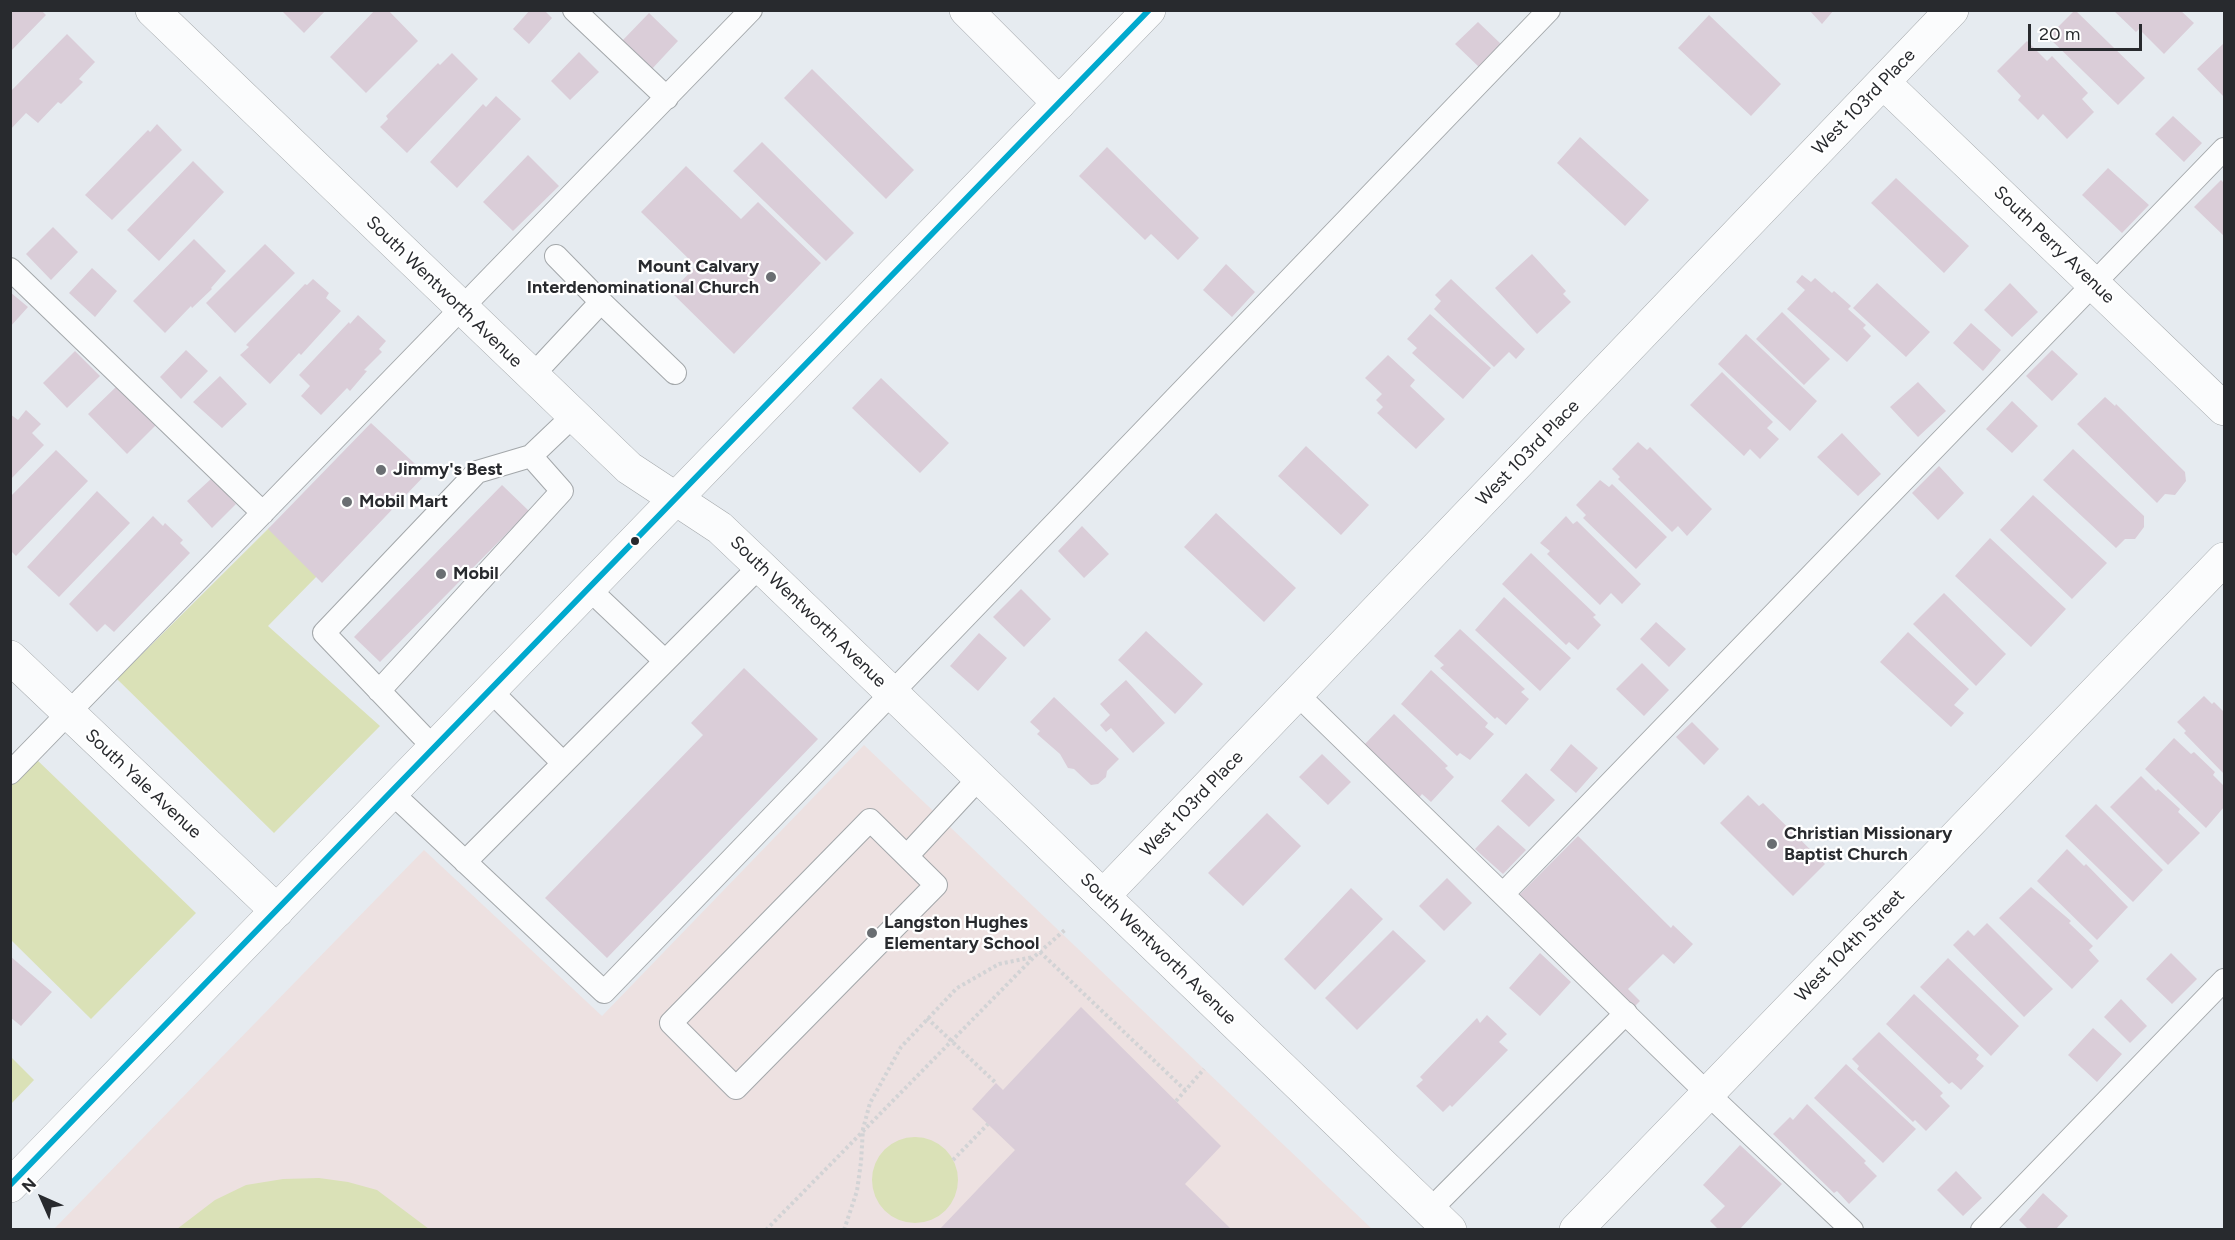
<!DOCTYPE html>
<style>
body{margin:0}
#map{position:relative;width:2235px;height:1240px;overflow:hidden;background:#e6ebf0;font-family:Figtree,sans-serif}
canvas{display:block}
.frame{position:absolute;inset:0;border:12px solid #282a2e;pointer-events:none}
.north{position:absolute;left:12px;top:1168px;width:60px;height:60px;-webkit-text-stroke:4px #fff;paint-order:stroke;rotate:315deg;font-size:16px;font-weight:700;line-height:24px;text-align:center;color:#282a2e}
.north::after{content:'';display:block;margin:auto;width:21px;height:27px;background:#282a2e;clip-path:polygon(50% 0,100% 100%,50% 72%,0 100%)}
.scale{position:absolute;left:2028px;top:24px;width:114px;height:27px;box-sizing:border-box;border:3px solid #282a2e;border-top:0;padding-left:8px;font-size:18px;line-height:21px;white-space:nowrap;color:#282a2e;-webkit-text-stroke:4px #fff;paint-order:stroke}
</style>
<div id="map">
<canvas width="2235" height="1240"></canvas>
<div class="frame"></div>
<div class="north">N</div>
<div class="scale">20 m</div>
</div>
<script>
const ctx = document.querySelector('canvas').getContext('2d');
ctx.lineJoin = 'round';
function paint(path, color) { ctx.fillStyle = color; ctx.fill(path, 'evenodd'); }
const toPath = rows => new Path2D(rows.map(r => 'M' + r).join(''));
function stroke(path, color, width, dash) { ctx.strokeStyle = color; ctx.lineWidth = width; ctx.lineCap = dash ? 'butt' : 'round'; ctx.setLineDash(dash || []); ctx.stroke(path); }
function label(font, color, halo, rows, align = 'center') {
  ctx.font = font + ' Figtree,sans-serif'; ctx.lineWidth = 4.5; ctx.setLineDash([]); ctx.textBaseline = 'middle'; ctx.strokeStyle = halo; ctx.fillStyle = color; for (const [text, x, y, turn = 0] of rows) {
    ctx.save(); ctx.translate(x, y); ctx.rotate((+turn || 0) * Math.PI / 180); ctx.textAlign = isNaN(turn) ? turn : align; if (halo) ctx.strokeText(text, 0, 0); ctx.fillText(text, 0, 0); ctx.restore();
  }
}
paint(toPath([
 [864,745,1372,1229,53,1230,424,850,602,1016]
]), '#ede1e1');
paint(toPath([
 [270,527,318,575,268,626,380,726,274,833,117,679],
 [35,758,196,913,91,1019,11,940,10,784],
 [10,1056,34,1080,11,1104,10,1104],
 '872 1180a43 43 0 1 1 86 0a43 43 0 1 1-86 0Z',
 [319,1178,348,1182,377,1190,429,1229,177,1229,215,1200,246,1185,283,1179]
]), '#dae1b7');
paint(toPath([
 [10,10,41,10,46,15,10,52],
 [281,10,326,10,304,33],
 [375,10,388,10,418,41,366,93,330,57],
 [530,10,544,10,552,18,529,44,513,29],
 [1809,10,1834,10,1822,24],
 [2075,10,2145,78,2118,105,2048,37],
 [2113,10,2180,10,2194,23,2164,54,2139,29,2136,32],
 [649,13,678,41,651,70,622,41],
 [1709,15,1781,84,1751,116,1678,48],
 [1478,22,1501,44,1479,67,1455,44],
 [67,34,95,62,79,79,83,82,61,104,58,102,38,123,26,113,10,130,10,92],
 [2027,41,2047,61,2052,56,2088,93,2082,99,2094,112,2067,139,2043,114,2038,120,2018,100,2021,96,1997,71],
 [2224,43,2224,97,2197,69],
 [579,52,599,72,570,100,551,81],
 [452,53,478,79,407,153,380,127,388,119,386,116,438,63,440,65],
 [812,69,914,170,886,199,784,98],
 [496,96,521,119,457,188,430,162,483,104,486,107],
 [2173,116,2202,143,2184,162,2155,134],
 [157,124,182,150,112,220,85,195,148,130,150,132],
 [1580,137,1649,200,1625,226,1557,163],
 [762,142,854,233,826,261,733,171],
 [1107,147,1199,238,1178,260,1151,234,1145,240,1079,176],
 [528,155,559,186,513,231,483,202],
 [193,161,224,192,159,261,127,230],
 [686,166,741,219,758,202,821,263,734,354,671,292,696,266,641,212],
 [2108,168,2149,205,2122,233,2082,195],
 [1896,178,1969,246,1944,273,1871,203],
 [2221,180,2224,183,2224,236,2194,207],
 [53,227,78,252,51,280,26,254],
 [194,239,226,271,211,288,212,289,192,308,191,306,165,333,133,301],
 [265,244,295,273,235,333,206,303],
 [1532,254,1566,291,1563,294,1571,302,1537,334,1495,288],
 [1226,264,1255,292,1232,317,1203,290],
 [92,268,117,291,95,317,69,293],
 [1802,275,1811,282,1815,278,1832,293,1834,291,1851,306,1848,309,1866,325,1863,328,1871,336,1847,362,1787,309,1805,290,1796,282],
 [313,279,329,293,326,298,341,311,301,355,299,353,270,384,240,355,249,347,246,345,305,284,307,285],
 [1451,279,1525,349,1516,359,1509,352,1494,367,1434,309,1441,301,1435,295],
 [1877,283,1930,332,1906,357,1853,308],
 [2010,283,2038,312,2012,337,1984,310],
 [10,292,28,307,10,327],
 [1782,312,1830,359,1804,385,1756,339],
 [1430,314,1491,368,1463,399,1412,353,1417,348,1407,339],
 [358,315,386,341,379,349,382,352,364,370,367,371,350,391,347,388,321,415,301,396,310,386,299,375,349,322,350,324],
 [1971,323,2001,350,1983,371,1953,343],
 [1746,334,1817,401,1790,431,1718,364],
 [186,350,208,371,181,399,160,377],
 [2052,350,2078,374,2052,401,2026,376],
 [75,351,100,376,67,408,43,383],
 [1388,355,1415,380,1410,386,1445,419,1416,449,1377,413,1383,407,1376,400,1382,394,1365,378],
 [1722,372,1773,422,1767,428,1779,439,1760,459,1750,449,1744,456,1690,405],
 [220,376,247,404,222,428,193,402],
 [881,378,949,443,920,473,852,408],
 [1918,382,1946,411,1918,437,1890,407],
 [117,386,156,425,127,454,88,414],
 [2105,397,2115,406,2116,404,2185,472,2186,481,2175,495,2165,494,2157,503,2077,424],
 [2012,401,2038,426,2012,453,1986,429],
 [26,410,41,424,32,433,44,445,10,480,10,414,18,420],
 [371,423,426,474,322,583,268,529],
 [1842,433,1881,474,1858,496,1817,457],
 [1638,442,1647,450,1650,447,1712,509,1687,536,1678,526,1672,532,1618,479,1620,477,1612,469],
 [1306,446,1369,505,1341,535,1278,476],
 [2073,449,2144,516,2144,527,2135,539,2125,539,2116,548,2043,480],
 [56,450,88,481,16,556,10,550,10,497],
 [1939,466,1964,493,1938,520,1912,493],
 [212,478,236,504,212,528,187,501],
 [1600,480,1609,487,1612,484,1667,537,1636,569,1583,518,1586,515,1576,505],
 [502,485,529,511,380,662,354,637],
 [97,491,130,523,59,597,27,567],
 [2033,495,2107,563,2072,599,2000,530],
 [1216,513,1296,588,1264,622,1184,547],
 [153,516,163,526,165,523,183,540,180,543,190,553,114,632,105,624,97,632,69,604],
 [1566,516,1573,524,1577,521,1641,584,1622,604,1611,593,1600,605,1547,554,1550,551,1540,543],
 [1082,526,1109,554,1084,578,1058,551],
 [1990,538,2066,609,2031,647,1955,576],
 [1531,553,1596,615,1593,617,1601,625,1578,650,1569,642,1566,645,1502,584],
 [1021,589,1051,619,1024,647,993,617],
 [1944,593,2006,654,1976,686,1913,624],
 [1504,597,1571,658,1540,691,1475,630],
 [1656,622,1686,649,1669,667,1640,639],
 [1460,629,1525,689,1521,692,1529,699,1506,725,1497,717,1495,719,1440,668,1444,665,1434,656],
 [1146,631,1203,684,1175,714,1118,660],
 [1908,632,1969,689,1954,705,1964,713,1951,727,1880,662],
 [979,633,1007,658,978,691,950,666],
 [1642,663,1669,690,1644,716,1616,689],
 [744,668,818,739,607,958,545,898,703,735,691,723],
 [1431,670,1488,723,1485,727,1494,734,1470,760,1460,753,1457,756,1401,704],
 [1126,680,1165,723,1133,753,1111,728,1106,732,1100,725,1110,715,1100,704],
 [2204,696,2212,704,2214,702,2224,712,2224,774,2184,733,2186,731,2177,722],
 [1054,697,1119,759,1107,771,1106,777,1098,784,1091,785,1074,769,1068,768,1060,754,1037,734,1040,731,1030,722],
 [1394,714,1448,766,1445,768,1454,777,1431,802,1422,794,1419,798,1364,745],
 [1692,722,1719,749,1704,765,1676,737],
 [2174,738,2191,754,2194,752,2215,772,2213,775,2224,786,2224,807,2206,828,2145,769],
 [1571,744,1598,768,1576,793,1550,770],
 [1322,754,1351,782,1328,805,1299,777],
 [1526,773,1555,800,1529,827,1501,801],
 [2141,776,2156,791,2158,789,2180,809,2178,812,2200,833,2168,865,2110,807],
 [1748,795,1759,806,1763,803,1825,864,1793,896,1720,823],
 [2096,804,2163,870,2133,902,2065,836],
 [1267,813,1301,846,1243,906,1208,873],
 [1498,825,1526,850,1503,874,1475,849],
 [1578,836,1671,928,1673,925,1693,944,1674,964,1663,954,1628,989,1640,1001,1620,1021,1513,901],
 [2067,849,2084,866,2086,864,2128,907,2097,940,2037,881],
 [1447,878,1472,903,1444,931,1419,906],
 [2031,887,2071,921,2069,923,2093,946,2089,950,2099,961,2072,989,1999,918],
 [1351,888,1383,919,1315,990,1284,959],
 [1987,923,2053,989,2024,1017,1953,945,1968,930,1974,936],
 [1393,930,1426,961,1357,1030,1325,998],
 [1540,953,1571,982,1540,1016,1509,988],
 [2171,953,2197,979,2172,1004,2146,979],
 [10,956,52,992,21,1026,10,1017],
 [1948,958,2019,1026,1991,1056,1920,987],
 [1914,994,1979,1055,1976,1059,1984,1066,1961,1090,1952,1082,1949,1084,1886,1024],
 [2121,999,2147,1026,2130,1043,2104,1017],
 [1081,1007,1221,1146,1185,1184,1232,1230,939,1230,1015,1150,972,1109,996,1083,1003,1090],
 [1487,1015,1507,1034,1499,1042,1508,1050,1452,1107,1450,1105,1443,1112,1416,1086,1423,1080,1420,1077,1477,1018,1480,1023],
 [2093,1028,2122,1054,2097,1082,2068,1055],
 [1879,1032,1943,1093,1940,1096,1950,1106,1926,1131,1915,1120,1913,1122,1857,1069,1859,1066,1852,1059],
 [1846,1064,1916,1129,1883,1163,1814,1098],
 [1807,1104,1866,1161,1864,1163,1877,1176,1849,1204,1837,1191,1834,1193,1773,1134,1790,1117,1793,1120],
 [1740,1145,1782,1184,1739,1230,1719,1230,1710,1221,1725,1206,1703,1185],
 [1956,1171,1982,1198,1963,1216,1937,1190],
 [2043,1193,2068,1216,2055,1230,2029,1230,2019,1220]
]), '#dacdd8');
const service = toPath([
 [574,10,667,98],
 [556,256,601,302],
 [10,269,263,513],
 [532,376,601,302,675,373],
 [589,589,665,661],
 [379,691,562,491,531,456],
 [491,691,563,763],
 [1297,694,1707,1093,1852,1230],
 [435,749,324,633,477,472,531,456,573,416],
 [10,773,751,10],
 [392,793,604,992,1549,10],
 [870,820,936,885,736,1088,671,1023,870,820],
 [907,856,980,777],
 [465,862,760,566],
 [1503,894,2224,149],
 [1430,1210,1626,1013],
 [1982,1230,2224,980]
]);
const minor = toPath([
 [966,10,1059,103],
 [1883,82,2224,409],
 [10,657,277,911],
 [1103,896,1952,10],
 [1576,1230,2224,559]
]);
const tertiary = toPath([
 [152,10,629,468,720,528,760,566,1450,1230]
]);
const secondary = toPath([
 [10,1186,1149,10]
]);
stroke(service, '#a3a7aa', 24);
stroke(minor, '#a3a7aa', 34);
stroke(tertiary, '#a3a7aa', 34);
stroke(secondary, '#a3a7aa', 34);
stroke(toPath([
 [1040,952,1185,1090],
 [927,1018,996,1083],
 [1176,1101,1204,1069],
 [953,1160,988,1124],
 [766,1230,1035,956,1066,929],
 [844,1230,857,1191,861,1162,863,1129,870,1103,901,1047,957,988,999,964,1033,957]
]), '#d2d3d5', 4, [3, 3]);
stroke(service, '#fbfcfd', 22);
stroke(minor, '#fbfcfd', 33);
stroke(tertiary, '#fbfcfd', 33);
stroke(secondary, '#fbfcfd', 33);
stroke(toPath([
 [10,1185,1149,10]
]), '#00a9ce', 6);
for (const [x, y, r, color] of [
 [771,277,6,"#6a6e72"],
 [381,470,6,"#6a6e72"],
 [347,502,6,"#6a6e72"],
 [635,541,5,"#282a2e"],
 [441,574,6,"#6a6e72"],
 [1772,844,6,"#6a6e72"],
 [872,933,6,"#6a6e72"]
]) { const dot = new Path2D(); dot.arc(x, y, r, 0, 2 * Math.PI); ctx.fillStyle = color; ctx.fill(dot); stroke(dot, '#fff', 2); }
label('18px', '#282a2e', '#fff', [
 ["West 103rd Place",1864,102,-46],
 ["South Perry Avenue",2054,245,44],
 ["South Wentworth Avenue",444,292,44],
 ["West 103rd Place",1528,453,-46],
 ["South Wentworth Avenue",808,612,44],
 ["South Yale Avenue",143,784,43],
 ["West 103rd Place",1192,804,-46],
 ["West 104th Street",1850,946,-46],
 ["South Wentworth Avenue",1158,949,44]
]);
label('bold 18px', '#282a2e', '#fff', [
 ["Mount Calvary",759,267,"right"],
 ["Interdenominational Church",759,288,"right"],
 ["Jimmy's Best",393,470],
 ["Mobil Mart",359,502],
 ["Mobil",453,574],
 ["Christian Missionary",1784,834],
 ["Baptist Church",1784,855],
 ["Langston Hughes",884,923],
 ["Elementary School",884,944]
], 'left');
</script>
